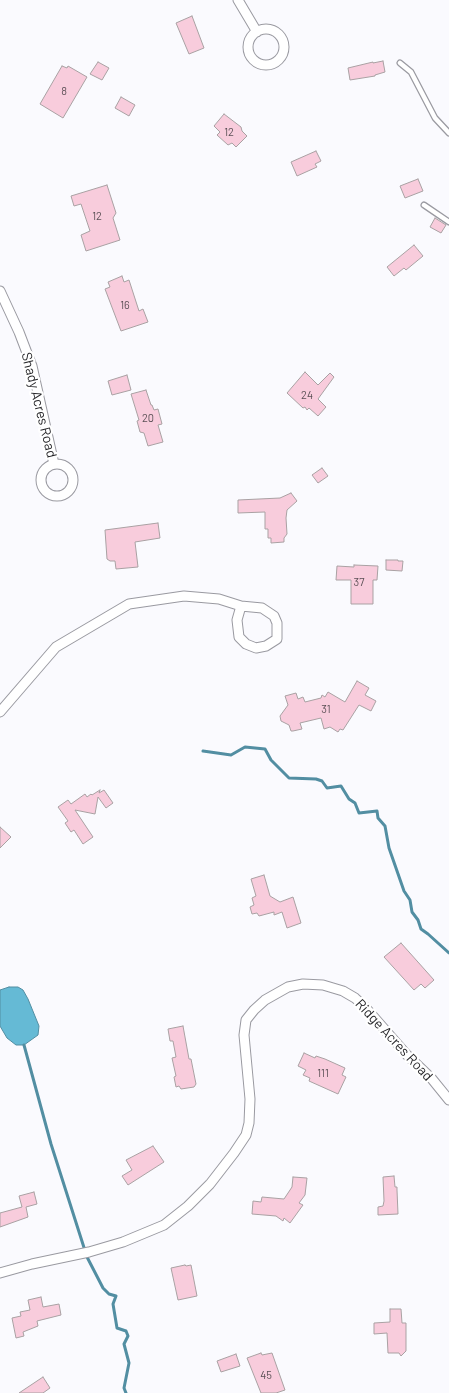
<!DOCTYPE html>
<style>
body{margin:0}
canvas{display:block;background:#fafafe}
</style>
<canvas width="449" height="1393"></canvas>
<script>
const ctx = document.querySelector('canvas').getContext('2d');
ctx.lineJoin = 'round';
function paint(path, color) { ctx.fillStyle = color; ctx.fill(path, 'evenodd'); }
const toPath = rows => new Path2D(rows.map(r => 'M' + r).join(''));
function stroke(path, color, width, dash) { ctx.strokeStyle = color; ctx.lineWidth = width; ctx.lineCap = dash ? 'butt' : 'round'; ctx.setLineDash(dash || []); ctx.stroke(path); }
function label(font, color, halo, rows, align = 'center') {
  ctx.font = font + ' Barlow,sans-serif'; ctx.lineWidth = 4.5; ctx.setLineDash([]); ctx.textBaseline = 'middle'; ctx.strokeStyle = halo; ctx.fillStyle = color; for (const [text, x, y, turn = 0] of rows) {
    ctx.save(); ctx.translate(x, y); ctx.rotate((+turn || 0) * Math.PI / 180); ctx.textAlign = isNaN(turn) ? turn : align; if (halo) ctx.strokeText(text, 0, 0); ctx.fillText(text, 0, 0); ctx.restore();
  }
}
const water = toPath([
 [9,987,18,987,23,990,28,999,39,1026,38,1035,24,1045,16,1045,7,1038,0,1026,0,990,9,987]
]);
paint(water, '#65bad5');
stroke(water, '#528ea2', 1);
stroke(toPath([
 [203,751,231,755,245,747,265,749,271,760,289,778,316,779,322,781,327,788,341,786,349,799,355,803,359,813,377,811,378,818,385,826,389,848,404,891,410,900,412,912,418,920,421,929,428,934,449,953],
 [24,1045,51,1144,87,1257,103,1288,109,1294,116,1296,113,1304,117,1328,126,1331,128,1336,124,1344,129,1363,124,1388,126,1393]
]), '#528ea2', 3);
const building = toPath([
 [192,16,204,48,189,54,176,23,192,16],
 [383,61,385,72,375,75,375,76,350,80,348,68,373,62,373,63,383,61],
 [98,62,109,68,102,80,90,74,98,62],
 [62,66,67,68,68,66,87,77,63,118,40,104,62,66],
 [121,97,135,105,129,116,115,108,121,97],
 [224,114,241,127,242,131,247,136,236,147,232,143,228,145,217,135,220,132,214,126,224,114],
 [316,151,321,161,315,164,317,167,297,176,291,162,316,151],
 [418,179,423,191,405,198,400,186,418,179],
 [107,185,116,213,113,218,120,240,86,251,81,235,90,231,81,204,74,206,71,196,107,185],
 [435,218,446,225,441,233,430,227,435,218],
 [414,245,423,256,406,270,404,268,394,276,387,267,414,245],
 [122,276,124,282,129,280,139,311,143,309,148,322,121,331,105,289,110,287,108,282,122,276],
 [305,372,318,385,330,373,334,377,318,399,326,407,318,416,309,408,307,410,305,407,303,408,287,393,305,372],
 [127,375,131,390,112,395,108,381,127,375],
 [146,390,151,405,152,405,154,410,158,409,162,424,158,425,163,442,148,446,144,433,140,432,137,421,139,420,131,394,146,390],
 [322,468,328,476,318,483,312,475,322,468],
 [291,493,297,501,287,510,286,518,287,534,284,538,284,542,271,543,271,538,268,538,268,529,265,529,265,512,238,513,238,500,280,498,291,493],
 [158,523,160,538,135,542,138,567,116,569,115,561,110,561,107,559,105,530,158,523],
 [386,560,398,560,398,561,403,561,402,571,386,570,386,560],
 [354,565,378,566,377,580,373,580,373,604,351,604,351,580,336,580,337,566,354,567,354,565],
 [357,681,369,688,365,695,376,701,371,711,359,705,343,730,340,729,338,732,330,727,324,729,321,718,300,723,302,729,293,731,291,731,289,725,281,721,280,716,288,705,285,696,296,693,298,699,303,697,305,702,321,698,322,695,325,697,328,692,345,702,357,681],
 [100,790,99,793,104,790,113,803,106,808,98,797,95,814,75,810,93,837,83,844,74,830,71,832,65,823,68,821,58,807,68,800,71,804,85,794,87,797,91,794,92,795,100,790],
 [0,827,11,837,0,848,0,827],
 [264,875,270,896,280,902,293,897,301,923,287,928,282,912,274,915,274,912,259,916,257,913,252,914,250,907,254,905,252,898,256,896,251,879,264,875],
 [401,943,434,980,425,988,421,984,414,990,384,957,401,943],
 [183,1026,189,1059,191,1059,196,1084,194,1087,181,1089,179,1086,176,1087,174,1077,176,1076,172,1058,176,1057,173,1041,170,1041,168,1029,183,1026],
 [304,1053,315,1058,316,1056,325,1059,345,1068,342,1075,346,1077,338,1094,309,1081,310,1078,303,1075,306,1070,298,1066,304,1053],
 [153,1146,164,1162,128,1185,122,1176,132,1170,126,1160,153,1146],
 [394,1176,395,1187,397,1187,397,1190,398,1214,378,1215,378,1207,383,1206,384,1201,383,1177,394,1176],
 [293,1177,307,1178,305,1195,299,1203,303,1205,290,1223,284,1218,283,1221,276,1216,252,1214,253,1201,261,1202,262,1197,284,1199,292,1187,293,1177],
 [34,1192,37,1204,26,1207,28,1217,0,1227,0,1213,22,1207,19,1196,34,1192],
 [185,1265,186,1266,191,1265,197,1296,178,1300,171,1268,185,1265],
 [41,1297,43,1307,59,1304,61,1315,37,1321,38,1326,23,1332,24,1336,16,1338,12,1318,21,1316,20,1312,30,1310,28,1300,41,1297],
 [390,1309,401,1309,402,1323,406,1323,406,1351,401,1356,399,1353,388,1353,387,1333,374,1334,374,1323,390,1322,390,1309],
 [261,1353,262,1355,272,1353,285,1390,276,1393,261,1393,247,1358,261,1353],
 [236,1354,240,1366,221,1372,217,1361,236,1354],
 [43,1377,50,1388,43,1393,19,1393,43,1377]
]);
paint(building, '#f8ccdc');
stroke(building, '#a9a1a3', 1);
const lane = toPath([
 [400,63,411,72,435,118,449,133],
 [424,205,449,222]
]);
const street = toPath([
 [238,0,257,32],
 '248 47a18 18 0 1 1 36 0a18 18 0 1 1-36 0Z',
 [0,291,19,332,32,366,54,464],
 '41 480a16 16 0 1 1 32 0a16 16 0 1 1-32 0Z',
 [0,712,56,647,129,604,184,596,219,599,241,606,262,608,274,616,277,623,277,639,266,646,256,648,246,644,239,637,237,620,241,606],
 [0,1273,32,1264,89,1252,123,1242,164,1225,188,1206,210,1184,234,1153,246,1135,249,1123,250,1099,244,1035,246,1020,254,1010,265,1000,288,987,303,984,323,985,343,991,355,998,365,1007,407,1055,432,1079,449,1100]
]);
stroke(lane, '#9a9aa1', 7);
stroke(street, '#9a9aa1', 11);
stroke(lane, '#fff', 4.5);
stroke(street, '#fff', 9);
label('11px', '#5b5056', null, [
 ["8",64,91],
 ["12",229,132],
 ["12",97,216],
 ["16",125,305],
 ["24",307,395],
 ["20",148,418],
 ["37",359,582],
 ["31",326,709],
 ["111",323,1073],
 ["45",266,1375]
]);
label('14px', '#27272a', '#fff', [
 ["Shady Acres Road",39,405,76],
 ["Ridge Acres Road",394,1040,47]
]);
</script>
